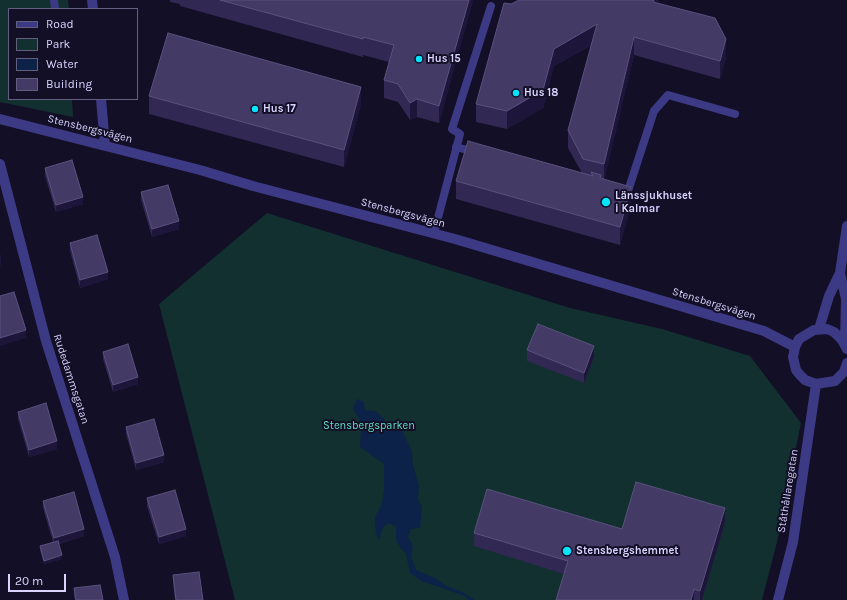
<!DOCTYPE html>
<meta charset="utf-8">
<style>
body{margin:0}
#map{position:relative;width:847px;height:600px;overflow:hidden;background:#130f26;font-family:Karla,sans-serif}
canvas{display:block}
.legend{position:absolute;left:8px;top:8px;width:130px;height:92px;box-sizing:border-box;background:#130f26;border:1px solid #625e7d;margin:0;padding:5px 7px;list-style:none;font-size:12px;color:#d9d4ff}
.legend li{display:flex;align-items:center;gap:8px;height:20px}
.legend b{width:20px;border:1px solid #625e7d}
.scale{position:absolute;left:8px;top:574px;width:58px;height:18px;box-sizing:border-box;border:2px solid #d9d4ff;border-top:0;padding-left:5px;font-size:12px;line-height:14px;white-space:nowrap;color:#d9d4ff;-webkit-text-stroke:3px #130f26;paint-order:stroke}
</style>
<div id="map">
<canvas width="847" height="600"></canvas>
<ul class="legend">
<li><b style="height:5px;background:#3d3a85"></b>Road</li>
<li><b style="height:11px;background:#12302f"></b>Park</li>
<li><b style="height:11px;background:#0c2248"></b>Water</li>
<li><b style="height:11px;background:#433a66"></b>Building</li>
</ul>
<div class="scale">20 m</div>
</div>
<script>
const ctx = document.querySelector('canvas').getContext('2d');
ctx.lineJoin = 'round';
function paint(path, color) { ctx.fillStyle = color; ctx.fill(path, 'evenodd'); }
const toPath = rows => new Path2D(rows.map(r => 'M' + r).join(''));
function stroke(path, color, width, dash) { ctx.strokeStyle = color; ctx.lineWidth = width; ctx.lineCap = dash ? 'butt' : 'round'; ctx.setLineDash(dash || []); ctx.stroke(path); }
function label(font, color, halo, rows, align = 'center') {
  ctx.font = font + ' Karla,sans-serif'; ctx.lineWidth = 4; ctx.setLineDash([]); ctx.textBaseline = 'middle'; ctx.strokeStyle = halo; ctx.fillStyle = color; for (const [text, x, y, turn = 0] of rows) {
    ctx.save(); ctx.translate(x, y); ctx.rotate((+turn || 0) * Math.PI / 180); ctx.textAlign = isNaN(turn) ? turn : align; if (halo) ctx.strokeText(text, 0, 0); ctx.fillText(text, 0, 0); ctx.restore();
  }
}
paint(toPath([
 [0,0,68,0,69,9,9,9,9,99,72,99,73,117,0,102],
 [267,213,570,308,662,329,750,356,801,423,777,542,762,600,235,600,159,304]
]), '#12302f');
paint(toPath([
 [357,399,364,402,365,410,375,411,379,414,384,419,387,427,396,426,402,430,412,452,413,465,419,486,418,500,422,507,420,528,411,529,408,537,413,546,411,556,416,570,437,579,446,586,462,592,475,600,469,600,465,596,421,581,410,573,406,554,399,546,396,539,396,526,389,523,383,527,379,540,376,534,375,518,382,503,384,489,384,464,360,447,361,430,359,418,353,409]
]), '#0c2248');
stroke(toPath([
 [54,0,55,9],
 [456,147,475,152],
 [625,193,627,194,654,111,668,95,735,114],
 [434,233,460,134,452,129,491,6]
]), '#3d3a85', 8);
stroke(toPath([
 [92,0,93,9],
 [101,99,105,145],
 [0,119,200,170,253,186,455,239,764,331,795,347],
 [0,164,46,341,115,557,124,600],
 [840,273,846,299,845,344],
 [819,329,829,296,840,273,847,226],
 [847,349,842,340,834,332,827,329,814,330,799,339,795,347,793,357,796,370,800,375,805,380,816,384,835,381,844,372,847,363],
 [778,600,793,542,816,384]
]), '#3d3a85', 10);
paint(toPath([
 [170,0,473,0,439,123,417,117,410,120,398,102,384,98,384,80,389,62,363,55,363,57,180,6,180,4,170,2],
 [658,3,726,57,720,79,634,55,604,180,631,205,620,245,456,199,456,181,582,173,568,148,568,130,592,45,554,66,543,108,507,129,476,122,476,104,511,4],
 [149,96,361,104,344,167,149,114],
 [45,168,83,204,56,212,45,176],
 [141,192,179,229,152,237,141,200],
 [70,243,108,279,80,288,70,251],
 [527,350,594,357,584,383,527,361],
 [103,352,138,384,113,392,103,359],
 [18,412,57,449,29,457,18,419],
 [126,427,164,462,136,470,126,434],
 [147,498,186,536,159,544,147,506],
 [43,501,84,536,59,544,62,559,44,564,40,550,40,546,53,542,43,508],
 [725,522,702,600,556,600,564,574,474,546,474,533,622,529],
 [173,575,203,600,175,600,173,583],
 [74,588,103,600,75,600,74,596]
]), '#312854');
paint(toPath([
 [469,0,473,0,439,123,439,106],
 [654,0,659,0,653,20,653,2],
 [597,24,597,42,554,66,543,108,507,129,507,111,554,49],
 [634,37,634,55,604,182,604,164],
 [726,39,726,57,720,79,720,61],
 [361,87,361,104,344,167,344,150],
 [417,99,417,117,410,120,410,103],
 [631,187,631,205,620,245,620,227],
 [83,197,83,204,56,212,56,205],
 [179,221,179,229,152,237,152,229],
 [0,255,1,255,1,265,0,266],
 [108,272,108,279,80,288,80,280],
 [26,330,26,338,0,346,0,338],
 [594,346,594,357,584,383,584,373],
 [138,377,138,384,113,392,113,385],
 [57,441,57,449,29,457,29,450],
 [164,455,164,462,136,470,136,463],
 [725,508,725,522,702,600,700,600,700,591],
 [84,529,84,536,54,545,54,538],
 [186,529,186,536,159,544,159,537],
 [62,555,62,559,44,564,44,561],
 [694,589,694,600,691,600]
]), '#1d163a');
const building = toPath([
 [220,0,469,0,439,106,417,99,410,103,398,84,384,80,394,45,363,37,363,39,220,0],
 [519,0,654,0,653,2,715,18,726,39,720,61,634,37,604,164,583,159,568,130,597,24,554,49,543,90,507,111,476,104,504,3,511,4,519,0],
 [168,33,361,87,344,150,149,96,168,33],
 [468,141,593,176,591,172,601,175,600,178,631,187,620,227,456,181,468,141],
 [72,160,83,197,56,205,45,168,72,160],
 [168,185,179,221,152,229,141,192,168,185],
 [97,235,108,272,80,280,70,243,97,235],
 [14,292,26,330,0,338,0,296,14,292],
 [538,324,594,346,584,373,527,350,538,324],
 [128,344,138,377,113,385,103,352,128,344],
 [46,403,57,441,29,450,18,412,46,403],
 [154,419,164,455,136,463,126,427,154,419],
 [636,482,725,508,700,591,694,589,691,600,556,600,568,561,474,533,487,489,622,529,636,482],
 [175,490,186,529,159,537,147,498,175,490],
 [74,492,84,529,54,538,43,501,74,492],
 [58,541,62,555,44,561,40,546,58,541],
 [199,572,203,600,176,600,173,575,199,572],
 [100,585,103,600,76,600,74,588,100,585]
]);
paint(building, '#433a66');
stroke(building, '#5a527e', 1);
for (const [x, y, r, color] of [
 [419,59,4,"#00e5ff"],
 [516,93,4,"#00e5ff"],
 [255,109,4,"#00e5ff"],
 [606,202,5,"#00e5ff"],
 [567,551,5,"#00e5ff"]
]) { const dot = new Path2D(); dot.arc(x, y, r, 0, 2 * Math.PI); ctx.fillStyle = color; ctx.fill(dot); stroke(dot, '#130f26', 1.5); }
label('bold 11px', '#d9d4ff', '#130f26', [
 ["Hus 15",427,59],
 ["Hus 18",524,93],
 ["Hus 17",263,109],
 ["Länssjukhuset",615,196],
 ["i Kalmar",615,209],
 ["Stensbergshemmet",576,551]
], 'left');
label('11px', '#d9d4ff', '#130f26', [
 ["Stensbergsvägen",90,129,14],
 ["Stensbergsvägen",403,213,15],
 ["Stensbergsvägen",714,304,17],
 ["Rudedammsgatan",71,379,72],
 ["Ståthållaregatan",788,491,-81]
]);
label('11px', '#5fe0c0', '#130f26', [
 ["Stensbergsparken",369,426]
]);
</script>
